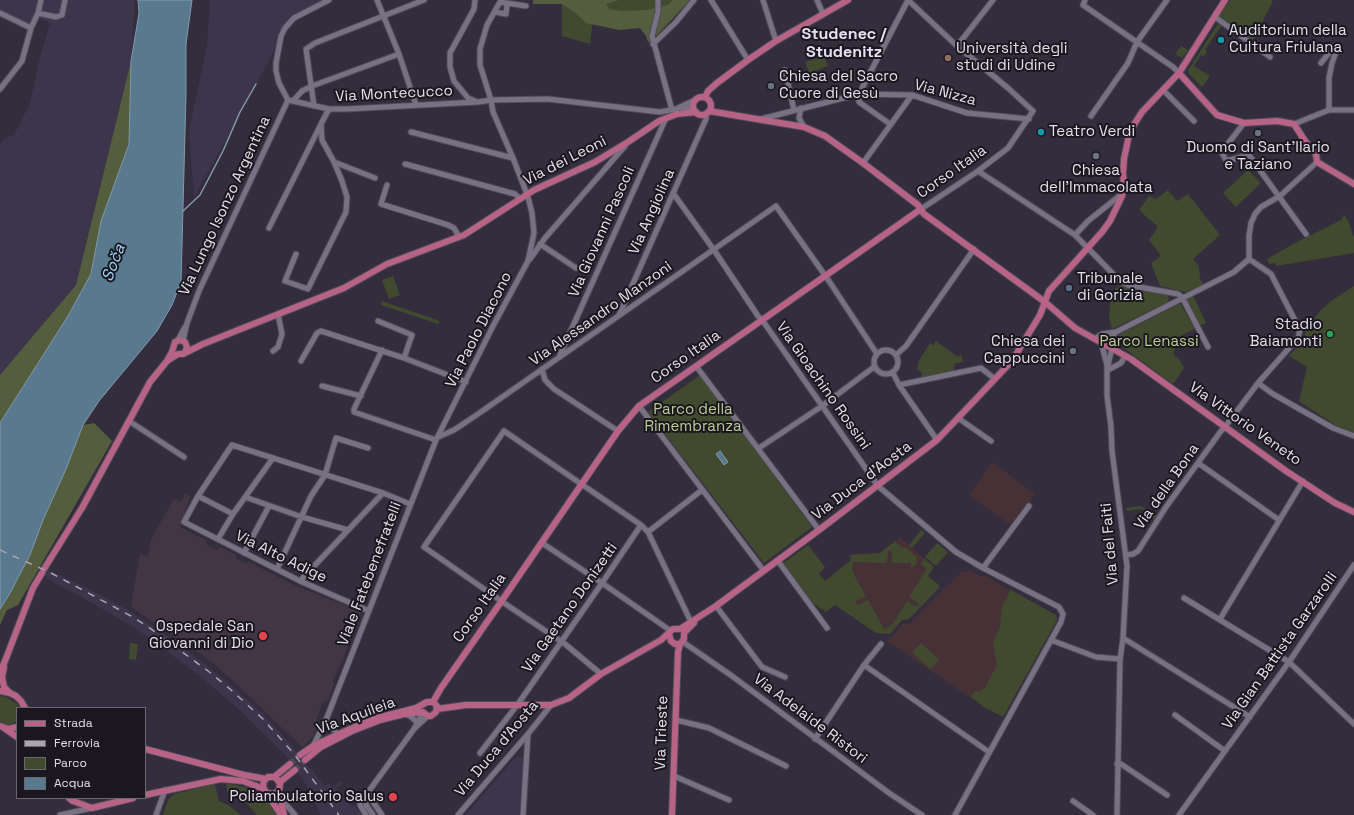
<!DOCTYPE html>
<meta charset="utf-8">
<style>
body{margin:0}
#map{position:relative;width:1354px;height:815px;overflow:hidden;background:#332d3d;font-family:"Space Grotesk",sans-serif}
canvas{display:block}
.legend{position:absolute;left:16px;top:707px;width:130px;height:92px;box-sizing:border-box;background:#1a171e;border:1px solid #6b6770;margin:0;padding:5px 7px;list-style:none;font-size:12px;color:#e4e0eb}
.legend li{display:flex;align-items:center;gap:8px;height:20px}
.legend b{width:20px;border:1px solid #6b6770}
</style>
<div id="map">
<canvas width="1354" height="815"></canvas>
<ul class="legend">
<li><b style="height:5px;background:#b66386"></b>Strada</li>
<li><b style="height:5px;background:#a9a5b1"></b>Ferrovia</li>
<li><b style="height:11px;background:#414a2e"></b>Parco</li>
<li><b style="height:11px;background:#597a8e"></b>Acqua</li>
</ul>
</div>
<script>
const ctx = document.querySelector('canvas').getContext('2d');
ctx.lineJoin = 'round';
function paint(path, color) { ctx.fillStyle = color; ctx.fill(path, 'evenodd'); }
const toPath = rows => new Path2D(rows.map(r => 'M' + r).join(''));
function stroke(path, color, width, dash) { ctx.strokeStyle = color; ctx.lineWidth = width; ctx.lineCap = dash ? 'butt' : 'round'; ctx.setLineDash(dash || []); ctx.stroke(path); }
function label(font, color, halo, rows, align = 'center') {
  ctx.font = font + ' "Space Grotesk",sans-serif'; ctx.lineWidth = 4; ctx.setLineDash([]); ctx.textBaseline = 'middle'; ctx.strokeStyle = halo; ctx.fillStyle = color; for (const [text, x, y, turn = 0] of rows) {
    ctx.save(); ctx.translate(x, y); ctx.rotate((+turn || 0) * Math.PI / 180); ctx.textAlign = isNaN(turn) ? turn : align; if (halo) ctx.strokeText(text, 0, 0); ctx.fillText(text, 0, 0); ctx.restore();
  }
}
paint(toPath([
 [0,0,134,0,135,2,131,61,76,285,0,375,0,146,4,138,14,135,30,103,41,53,50,23,38,18,33,27,0,12],
 [210,0,324,0,293,17,194,198,189,131,207,45],
 [46,569,83,586,130,611,179,644,206,665,233,687,262,713,288,741,309,768,311,768,324,786,329,783,333,788,340,781,343,784,337,788,349,804,350,803,352,807,354,805,362,815,321,815,307,786,297,771,285,755,243,713,200,676,135,628,80,596,47,579,47,577,43,575],
 [517,756,524,758,519,815,465,815]
]), '#3d354b');
paint(toPath([
 [992,462,1035,494,1012,526,969,495],
 [900,537,933,566,933,569,928,576,939,585,939,588,909,619,902,620,890,634,876,633,835,605,826,612,808,545,825,567,819,574,825,581,851,560,850,555,880,553],
 [972,571,982,577,985,576,1056,615,1057,620,1003,717,984,707,887,641,903,624,910,624,944,588,946,588,961,572]
]), '#463236');
paint(toPath([
 [185,494,190,496,180,527,205,540,207,545,217,550,220,547,236,555,237,559,245,563,249,562,298,587,360,611,361,614,342,662,340,664,333,681,334,684,328,700,323,702,316,720,318,725,313,736,303,748,229,677,204,656,135,610,131,605,140,554,148,557,151,540,156,530,174,499,181,502]
]), '#433644');
paint(toPath([
 [533,0,690,0,656,36,656,29,593,19,590,44,562,36,562,4,533,4],
 [1230,0,1271,0,1273,1,1253,40,1219,16],
 [1220,24,1222,25,1205,50,1207,51,1204,57,1201,55,1194,66,1210,76,1202,87,1189,74,1188,70,1217,25],
 [1181,46,1188,50,1182,58,1175,54],
 [824,56,828,66,809,73,805,62],
 [1248,170,1261,183,1236,207,1223,193],
 [1168,190,1177,201,1188,194,1220,235,1193,259,1199,266,1200,278,1203,285,1186,292,1160,286,1151,263,1161,256,1149,240,1158,227,1139,210,1149,196,1156,199],
 [1344,214,1349,223,1354,238,1354,253,1276,266,1275,263,1269,264,1267,259,1293,244,1341,220],
 [393,276,400,295,389,299,382,280],
 [1120,285,1124,287,1164,293,1168,294,1169,299,1168,302,1112,329,1109,319,1111,293],
 [1354,286,1354,433,1335,425,1299,401,1307,367,1289,356,1305,338,1305,330,1320,311,1331,301],
 [1193,295,1206,323,1199,326,1186,298],
 [382,301,440,321,438,324,381,305],
 [1180,303,1195,329,1170,341,1175,350,1173,352,1176,358,1178,357,1184,368,1173,384,1117,343,1115,338,1118,335],
 [936,341,958,357,961,354,963,362,955,363,954,367,953,368,955,371,921,379,922,372,917,370,918,362,930,343,933,345],
 [700,375,812,527,764,563,648,412],
 [1141,506,1157,516,1154,519,1151,517,1152,516,1141,509,1127,511,1126,508],
 [921,530,925,533,912,548,909,545],
 [895,541,902,548,905,547,917,557,916,564,911,568,911,563,892,563,892,552,889,550,888,552,887,563,853,562,852,569,854,575,866,596,856,601,856,604,858,605,868,600,884,629,890,626,894,622,907,601,916,606,918,606,918,603,909,597,927,568,921,565,924,558,933,566,933,569,928,576,939,585,939,588,909,619,902,620,890,634,876,633,835,605,826,612,808,600,782,564,808,545,825,567,819,574,825,581,851,560,850,555,880,553],
 [937,543,948,552,936,566,925,557],
 [1011,590,1056,615,1057,620,1003,717,984,707,971,697,975,691,980,691,985,688,997,665,993,642,1000,627,1002,606],
 [130,643,138,644,136,660,129,659],
 [921,643,939,660,930,669,912,652],
 [0,696,8,698,17,704,19,708,17,708,16,722,8,725,0,722],
 [226,783,245,787,255,792,269,803,276,815,257,815,246,803,227,791],
 [215,784,219,801,228,805,241,815,163,815,168,800,174,794]
]), '#414a2e');
paint(toPath([
 [533,0,619,0,606,4,609,9,621,11,647,10,668,5,673,0,690,0,656,36,652,43,648,42,646,36,640,28,619,30,586,23,577,14,562,4,533,4],
 [131,61,129,143,101,221,91,274,68,316,0,423,0,375,76,285],
 [94,423,112,441,18,605,7,610,0,625,0,609,9,595,30,555,43,520,66,469,83,425]
]), '#545e3f');
const water = toPath([
 [138,0,192,0,186,44,186,95,181,282,172,305,157,331,99,401,83,425,66,469,43,520,30,555,9,595,0,609,0,423,68,316,91,274,101,221,129,144,131,61,139,13,138,0],
 [720,451,728,462,724,465,716,454,720,451]
]);
paint(water, '#597a8e');
stroke(water, '#8399aa', 1);
stroke(toPath([
 [183,211,200,195,223,151,240,112,256,84]
]), '#8399aa', 1.5);
stroke(toPath([
 [290,764,300,755],
 [295,770,305,760]
]), '#4e4857', 6, [6, 3]);
const minor = toPath([
 [377,0,399,54,416,105],
 [475,0,474,9,450,53,450,67,454,81,468,98,477,102],
 [658,0,658,12,652,36,672,110],
 [711,0,748,60],
 [763,0,776,41],
 [817,0,823,14],
 [908,0,957,46,1008,88,1033,111,1008,148,978,171,921,209],
 [1085,0,1083,5,1173,67,1179,73],
 [495,12,506,14,507,3],
 [0,13,31,28],
 [38,13,56,17,62,15,65,0],
 [1215,17,1270,57],
 [653,44,676,22,694,0],
 [957,46,993,0],
 [1321,63,1332,49,1337,49,1332,63,1329,78,1329,110],
 [785,70,794,110],
 [0,89,22,61,31,28,38,13,41,0],
 [1163,90,1194,121],
 [288,100,329,109,347,109,478,102,491,100,548,99,660,112,676,109,695,100],
 [288,100,279,83,276,71,276,63,281,36,285,28,294,18,329,0],
 [293,101,302,91,312,86,399,54],
 [314,106,306,49,315,43,424,0],
 [681,108,693,108],
 [801,108,799,118,804,127],
 [329,109,321,124,322,140,334,162,375,178],
 [1091,116,1128,63,1137,42,1167,0],
 [761,119,859,94,912,95,967,113,1029,119],
 [1244,123,1223,150,1222,153,1226,160,1230,160,1249,155,1306,234],
 [890,124,859,102,859,94,908,0],
 [1294,124,1329,110,1354,110],
 [411,132,513,158],
 [863,163,912,95],
 [405,164,515,194,520,199],
 [978,171,1075,235,1120,281,1128,285,1178,294,1182,297,1208,347],
 [387,185,381,204,448,225,454,228,459,237],
 [673,193,714,250,758,316,765,324,878,486,956,552,983,568,1059,607,1063,614,1061,622,955,815],
 [269,228,321,124],
 [1075,235,1088,221,1123,193],
 [540,244,576,268],
 [296,254,285,281,308,289,346,212,347,197,342,181,334,162],
 [530,259,545,238,625,146],
 [1249,259,1249,236,1251,223,1255,214,1261,207,1280,196,1317,162],
 [619,315,706,119,706,113],
 [378,321,412,335,404,358],
 [1094,339,1102,334,1116,332],
 [178,340,185,327],
 [183,341,187,323,199,291,288,100],
 [1101,342,1107,365,1107,395,1111,427,1112,451,1127,566,1123,638,1120,660,1117,815],
 [1106,345,1109,339,1116,332,1234,272,1249,259],
 '874 362a12 12 0 1 1 24 0a12 12 0 1 1-24 0Z',
 [382,350,354,409,354,412,436,440],
 [273,351,278,347,282,334,278,314],
 [560,355,666,118],
 [896,355,906,346,974,249],
 [301,361,317,333,321,331,404,358,466,382],
 [1108,365,1112,348],
 [696,366,819,530],
 [542,369,545,380,554,389,618,431],
 [1108,370,1121,363,1125,356],
 [893,373,899,385,937,440],
 [1258,383,1273,394,1333,428,1354,436],
 [899,385,981,368,995,379],
 [322,386,361,396],
 [639,406,764,571],
 [958,418,991,441],
 [129,421,184,457],
 [438,437,454,430,478,414,776,206,829,281,877,354],
 [759,448,822,406,874,367],
 [1198,463,1279,520],
 [198,496,233,514],
 [245,497,302,517,348,530],
 [648,532,702,490],
 [218,539,233,514,273,458],
 [542,543,602,583,671,631],
 [244,553,269,506],
 [1126,555,1133,554,1138,551,1166,507,1221,431,1225,427,1258,383,1298,338,1300,330,1271,274,1249,259],
 [778,561,827,628],
 [983,568,1029,506],
 [277,569,311,496,325,475,336,438,368,448],
 [300,581,383,493],
 [1184,598,1289,662,1354,724],
 [716,606,762,667,785,677],
 [369,611,300,581,184,522,198,496,232,445,383,493,410,504],
 [1220,619,1303,481],
 [1123,638,1250,717],
 [1051,640,1096,657,1120,659],
 [683,642,732,676,889,793,922,815],
 [864,665,989,752],
 [601,674,565,644,507,605,424,547,504,431,641,525,648,532,691,622],
 [404,714,410,716,417,722],
 [1175,715,1225,751],
 [326,720,329,726,338,734],
 [676,720,709,728,786,766],
 [415,728,428,716],
 [815,739,864,665,881,644],
 [313,746,326,720,436,440,493,326,528,261,534,233,532,213,528,197,513,158,493,112,491,100,480,65,480,49,487,25,500,2,526,6],
 [480,753,518,704,602,583,641,525],
 [1117,764,1121,764,1167,795],
 [674,776,729,800],
 [368,792,371,799,382,815],
 [281,799,295,815],
 [1073,801,1093,815],
 [60,815,92,808],
 [156,815,165,790],
 [366,815,360,805,361,799,366,794],
 [373,815,366,805,366,795,414,729,423,712],
 [458,815,528,734,551,705],
 [523,815,528,734],
 [1179,815,1289,662,1354,565]
]);
const major = toPath([
 [1179,73,1217,115,1244,123,1277,121,1294,124,1305,141,1316,154,1317,162,1354,184],
 [705,97,708,91,717,83,748,60,776,41,848,0],
 '693 106a9 9 0 1 1 18 0a9 9 0 1 1-18 0Z',
 [709,111,804,127,825,136,863,163,918,205,924,214,1045,302,1075,328,1131,359,1286,471,1335,503,1354,512],
 [167,361,178,354,183,354,203,344,344,288,387,264,464,235,534,190,595,162,628,142,659,121,677,114,696,112],
 [44,569,82,508,150,382,167,361,172,352,175,342,180,340,185,342,187,347,185,352],
 [669,634,671,641,675,644,680,644,684,639,684,633,694,623],
 [4,667,2,677,4,687,10,693],
 [0,672,5,661,33,588,42,573],
 [0,691,10,693,16,696,21,701,25,708],
 [433,702,441,688,503,599,618,431,639,406,921,209],
 [437,709,466,705,551,705,569,698,601,674,661,640,673,629,680,629,716,606,819,530,937,440,1012,361,1040,315,1049,291,1102,232,1110,221,1122,196,1124,186,1123,173,1124,159,1129,135,1135,123,1142,112,1179,73,1225,0],
 [0,726,8,729,17,727],
 [4,728,17,737],
 [145,749,244,775,266,779],
 [300,755,313,746,350,729,377,718,416,708,427,702,433,702,437,706,436,712,431,716,428,716,423,712,404,714,380,720,352,731,321,747,305,760],
 [274,777,290,764],
 [280,782,295,770],
 [279,791,284,815],
 [267,793,273,794,279,791,280,784,277,779,274,777,268,777,264,781,263,786,264,789,281,815],
 [145,795,221,779,243,781,264,789],
 [69,798,73,801,92,808,133,798],
 [672,815,678,652,680,644]
]);
stroke(minor, '#4f4a58', 7);
stroke(major, '#4f4a58', 8);
stroke(minor, '#787184', 5);
stroke(major, '#b66386', 6);
stroke(toPath([
 [0,550,51,573,131,616,147,626,208,671,230,689,263,719,294,754,339,815]
]), '#a9a5b1', 1.5, [7, 7]);
for (const [x, y, r, color] of [
 [1221,40,4,"#0f9aa8"],
 [948,58,4,"#8d6e63"],
 [771,86,4,"#6b7280"],
 [1041,132,4,"#0f9aa8"],
 [1258,133,4,"#6b7280"],
 [1096,156,4,"#6b7280"],
 [1069,288,4,"#5c6f8a"],
 [1330,334,4,"#2e9e5b"],
 [1073,351,4,"#6b7280"],
 [263,636,5,"#e0444e"],
 [393,797,5,"#e0444e"]
]) { const dot = new Path2D(); dot.arc(x, y, r, 0, 2 * Math.PI); ctx.fillStyle = color; ctx.fill(dot); stroke(dot, '#1a171e', 1.5); }
label('15px', '#e4e0eb', '#1a171e', [
 ["Auditorium della",1229,31],
 ["Cultura Friulana",1229,48],
 ["Università degli",956,49],
 ["studi di Udine",956,66],
 ["Chiesa del Sacro",779,77],
 ["Cuore di Gesù",779,94],
 ["Teatro Verdi",1049,132],
 ["Duomo di Sant'Ilario",1258,148,"center"],
 ["e Taziano",1258,165,"center"],
 ["Chiesa",1096,171,"center"],
 ["dell'Immacolata",1096,188,"center"],
 ["Tribunale",1077,279],
 ["di Gorizia",1077,296],
 ["Stadio",1322,325,"right"],
 ["Baiamonti",1322,342,"right"],
 ["Chiesa dei",1065,342,"right"],
 ["Cappuccini",1065,359,"right"],
 ["Ospedale San",254,627,"right"],
 ["Giovanni di Dio",254,644,"right"],
 ["Poliambulatorio Salus",384,797,"right"]
], 'left');
label('15px', '#e4e0eb', '#1a171e', [
 ["Via Nizza",945,93,15],
 ["Via Montecucco",394,94,-3],
 ["Via dei Leoni",565,161,-27],
 ["Corso Italia",952,172,-35],
 ["Via Lungo Isonzo Argentina",225,206,-65],
 ["Via Angiolina",652,212,-66],
 ["Via Giovanni Pascoli",602,232,-66],
 ["Via Alessandro Manzoni",601,314,-35],
 ["Via Paolo Diacono",479,330,-63],
 ["Corso Italia",686,357,-35],
 ["Via Gioachino Rossini",823,386,55],
 ["Via Vittorio Veneto",1245,424,35],
 ["Via Duca d'Aosta",862,481,-37],
 ["Via della Bona",1167,487,-55],
 ["Via del Faiti",1110,544,-95],
 ["Via Alto Adige",281,557,26],
 ["Viale Fatebenefratelli",370,574,-69],
 ["Corso Italia",480,608,-55],
 ["Via Gaetano Donizetti",570,608,-55],
 ["Via Gian Battista Garzarolli",1280,651,-55],
 ["Via Aquileia",356,716,-20],
 ["Via Adelaide Ristori",810,719,37],
 ["Via Trieste",662,733,-88],
 ["Via Duca d'Aosta",497,749,-50]
]);
label('15px', '#bcce94', '#1a171e', [
 ["Parco Lenassi",1149,342],
 ["Parco della",693,410],
 ["Rimembranza",693,427]
]);
label('bold 16px', '#e7e0f5', '#1a171e', [
 ["Studenec /",844,35],
 ["Studenitz",844,53]
]);
label('italic 16px', '#9dd8fd', '#1a171e', [
 ["Soča",114,263,-69]
]);
</script>
